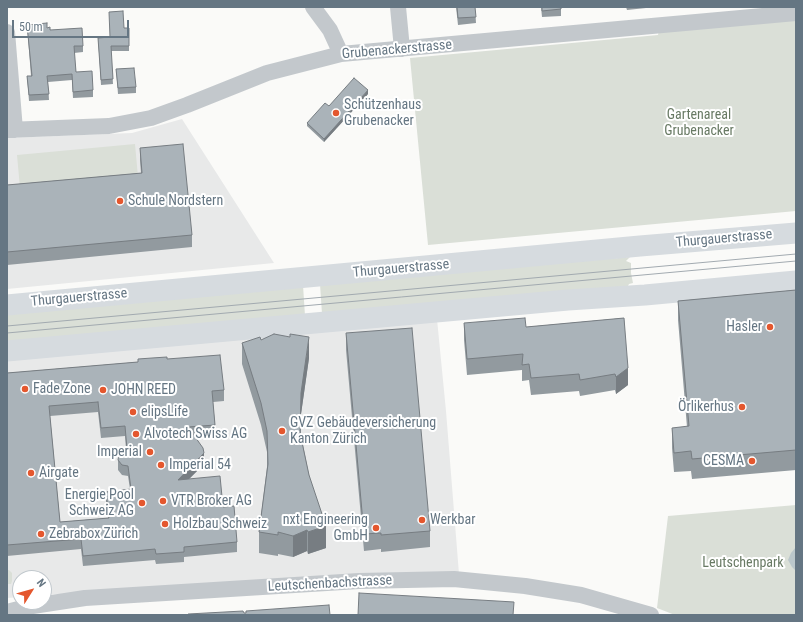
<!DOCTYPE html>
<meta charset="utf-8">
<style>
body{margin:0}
#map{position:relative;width:803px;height:622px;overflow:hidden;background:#fafaf8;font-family:"Roboto Condensed",sans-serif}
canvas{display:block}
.frame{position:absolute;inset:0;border:8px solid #657683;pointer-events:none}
.north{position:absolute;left:12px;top:570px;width:40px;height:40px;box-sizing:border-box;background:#fff;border:1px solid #c1c8cd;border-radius:50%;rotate:53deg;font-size:11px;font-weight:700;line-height:16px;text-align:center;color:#657683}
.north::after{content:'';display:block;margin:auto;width:14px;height:18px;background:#e4572e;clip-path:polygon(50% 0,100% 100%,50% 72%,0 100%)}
.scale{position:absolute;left:12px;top:20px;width:117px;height:18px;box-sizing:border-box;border:2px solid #657683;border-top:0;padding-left:5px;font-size:12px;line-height:14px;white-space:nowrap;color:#657683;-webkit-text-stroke:3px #fff;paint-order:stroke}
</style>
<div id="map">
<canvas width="803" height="622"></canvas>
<div class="frame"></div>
<div class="north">N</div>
<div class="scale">50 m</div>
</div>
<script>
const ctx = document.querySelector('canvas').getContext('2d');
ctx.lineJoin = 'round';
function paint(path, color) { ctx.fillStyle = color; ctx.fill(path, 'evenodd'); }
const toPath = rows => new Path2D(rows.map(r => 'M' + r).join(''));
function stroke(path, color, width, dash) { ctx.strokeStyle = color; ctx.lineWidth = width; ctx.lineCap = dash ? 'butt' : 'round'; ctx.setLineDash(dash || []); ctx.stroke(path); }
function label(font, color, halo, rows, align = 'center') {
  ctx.font = font + ' "Roboto Condensed",sans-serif'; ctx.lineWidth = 4; ctx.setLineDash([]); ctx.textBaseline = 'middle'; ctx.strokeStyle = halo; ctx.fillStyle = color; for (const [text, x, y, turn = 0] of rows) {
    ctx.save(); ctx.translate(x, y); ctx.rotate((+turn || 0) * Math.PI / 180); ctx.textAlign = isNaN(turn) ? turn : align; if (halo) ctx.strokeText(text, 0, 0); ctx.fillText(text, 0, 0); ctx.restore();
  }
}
paint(toPath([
 [182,119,274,263,7,289,7,138,132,133],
 [437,319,446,411,459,574,44,595,44,578,20,578,20,597,7,598,7,357]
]), '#e8e9e9');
paint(toPath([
 [796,18,796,211,428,245,410,58,658,35,659,30],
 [135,144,138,177,20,188,17,155],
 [630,257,626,261,631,263,631,273,633,283,629,284,628,286,322,314,320,284],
 [303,285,305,316,7,343,7,312],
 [796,505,796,615,675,615,657,608,668,516],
 [7,570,9,570,12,573,12,581,11,584,7,584]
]), '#dadfd7');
paint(toPath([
 [796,547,796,571,792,567,788,560,791,553]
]), '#bbc7cb');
stroke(toPath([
 [313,7,330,30,341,54],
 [398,7,402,49],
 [7,32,15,130],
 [7,130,109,126,151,118,187,105,267,73,341,54,796,13],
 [7,612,26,607,85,598,359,581,454,579,525,586,581,595,651,615]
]), '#c3c8cc', 16);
stroke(toPath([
 [7,305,640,246,796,233],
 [7,351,568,300,645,295,796,281]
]), '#d6dbdf', 21);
stroke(toPath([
 [7,326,796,254],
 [7,333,796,261]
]), '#a2aab0', 1);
paint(toPath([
 [413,7,430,7,413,8],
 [456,7,475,7,476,23,458,25],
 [541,7,561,7,561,16,542,17],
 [626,7,646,7,646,8,627,10],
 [27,25,47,28,83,46,83,52,74,53,76,72,93,90,93,97,73,98,72,80,48,82,49,100,29,101,27,76,31,76],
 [124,28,129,28,129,51,111,51,113,84,101,85,98,38,110,37],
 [116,69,136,87,136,93,118,94],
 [368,94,324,142,307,126,307,123,329,106],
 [140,148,192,235,192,247,7,265,7,185,141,173,140,160],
 [796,290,796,470,692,479,691,471,674,472,672,448,672,428,687,427,678,320,678,301],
 [624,318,628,385,616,394,615,390,580,396,579,391,531,395,529,380,522,381,522,370,467,375,464,340,464,323,526,327],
 [346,333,430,531,430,547,381,552,381,549,364,551,346,350],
 [242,343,309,358,301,414,301,435,309,475,326,548,308,554,307,551,293,557,278,554,278,556,259,553,259,532,267,467,267,452,261,425,242,364],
 [138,359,167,359,224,390,224,401,213,402,215,425,215,435,195,437,204,464,189,479,223,507,237,542,237,552,184,557,184,562,156,564,155,560,83,566,81,549,7,556,7,373,138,362],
 [98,412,101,438,125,436,126,449,118,460,118,470,122,475,128,476,130,489,106,492,106,502,108,518,60,522,50,416]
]), '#929a9f');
paint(toPath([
 [368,90,368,94,324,142,324,139],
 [309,337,309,358,301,414,300,455,301,393],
 [628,368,628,385,616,394,616,377],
 [204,453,204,464,178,490,178,480],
 [326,526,326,548,308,554,308,532],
 [307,530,307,551,293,557,293,536]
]), '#777d82');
const building = toPath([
 [457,7,475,7,476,17,458,18,457,7],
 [542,7,561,7,561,9,542,11,542,7],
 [123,11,124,28,129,28,129,46,111,46,113,79,101,80,98,38,110,37,109,12,123,11],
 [47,23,47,28,50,27,50,30,82,28,83,46,74,46,76,72,92,71,93,90,73,92,72,74,47,76,49,94,29,95,27,76,32,76,27,25,47,23],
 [134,68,136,87,118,88,116,69,134,68],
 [354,78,368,90,324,139,307,123,325,103,329,106,354,78],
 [183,144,192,235,7,252,7,185,142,173,140,148,183,144],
 [796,290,796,450,692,459,691,451,674,453,672,428,689,426,678,301,796,290],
 [525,318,526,327,624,318,628,368,616,377,615,374,580,380,579,374,531,378,529,364,522,365,523,354,467,359,464,323,525,318],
 [412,328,430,531,381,535,381,533,364,534,346,333,412,328],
 [274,334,290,337,290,334,309,337,301,393,300,433,309,475,326,526,308,532,307,530,293,536,278,532,278,535,259,532,268,464,267,431,261,403,242,343,260,337,261,340,274,334],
 [220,355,224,390,212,391,215,425,188,427,203,448,204,453,178,480,220,476,223,507,234,506,237,542,184,547,184,552,156,554,155,549,83,556,81,539,7,545,7,373,138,362,138,359,152,358,167,357,167,359,220,355],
 [98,402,101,428,125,426,127,449,119,454,118,460,122,465,128,466,131,489,106,492,109,518,60,522,49,406,98,402],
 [359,593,514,602,513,615,358,615,359,593],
 [329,605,330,615,188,615,188,614,243,611,244,613,246,613,246,611,329,605]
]);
paint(building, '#aab3b9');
stroke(building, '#777d82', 1);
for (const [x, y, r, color] of [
 [336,113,4,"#e4572e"],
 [120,201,4,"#e4572e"],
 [770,327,4,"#e4572e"],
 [25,389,4,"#e4572e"],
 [103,390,4,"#e4572e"],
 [742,407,4,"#e4572e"],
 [133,412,4,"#e4572e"],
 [282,431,4,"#e4572e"],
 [136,434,4,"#e4572e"],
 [150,452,4,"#e4572e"],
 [752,461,4,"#e4572e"],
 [161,465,4,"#e4572e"],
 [31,473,4,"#e4572e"],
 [163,501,4,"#e4572e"],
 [142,503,4,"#e4572e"],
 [422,520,4,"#e4572e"],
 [165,524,4,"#e4572e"],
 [376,528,4,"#e4572e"],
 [41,534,4,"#e4572e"]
]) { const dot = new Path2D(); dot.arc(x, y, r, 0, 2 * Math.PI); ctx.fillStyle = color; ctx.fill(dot); stroke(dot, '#fff', 1.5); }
label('14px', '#657683', '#fff', [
 ["Grubenackerstrasse",397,50,-5],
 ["Thurgauerstrasse",724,239,-5],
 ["Thurgauerstrasse",401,269,-5],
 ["Thurgauerstrasse",79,298,-5],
 ["Leutschenbachstrasse",330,584,-3]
]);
label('14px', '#657683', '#fff', [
 ["Schützenhaus",344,105],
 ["Grubenacker",344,121],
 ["Schule Nordstern",128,201],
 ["Hasler",762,327,"right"],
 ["Fade Zone",33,389],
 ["JOHN REED",111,390],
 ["Örlikerhus",734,407,"right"],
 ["elipsLife",141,412],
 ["GVZ Gebäudeversicherung",290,423],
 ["Kanton Zürich",290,439],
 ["Alvotech Swiss AG",144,434],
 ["Imperial",142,452,"right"],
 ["CESMA",744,461,"right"],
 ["Imperial 54",169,465],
 ["Airgate",39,473],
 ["Energie Pool",134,495,"right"],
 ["Schweiz AG",134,511,"right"],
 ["VTR Broker AG",171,501],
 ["nxt Engineering",368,520,"right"],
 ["GmbH",368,536,"right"],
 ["Werkbar",430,520],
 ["Holzbau Schweiz",173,524],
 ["Zebrabox Zürich",49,534]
], 'left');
label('14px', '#687a64', '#fff', [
 ["Gartenareal",699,115],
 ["Grubenacker",699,131],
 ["Leutschenpark",743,563]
]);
</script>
